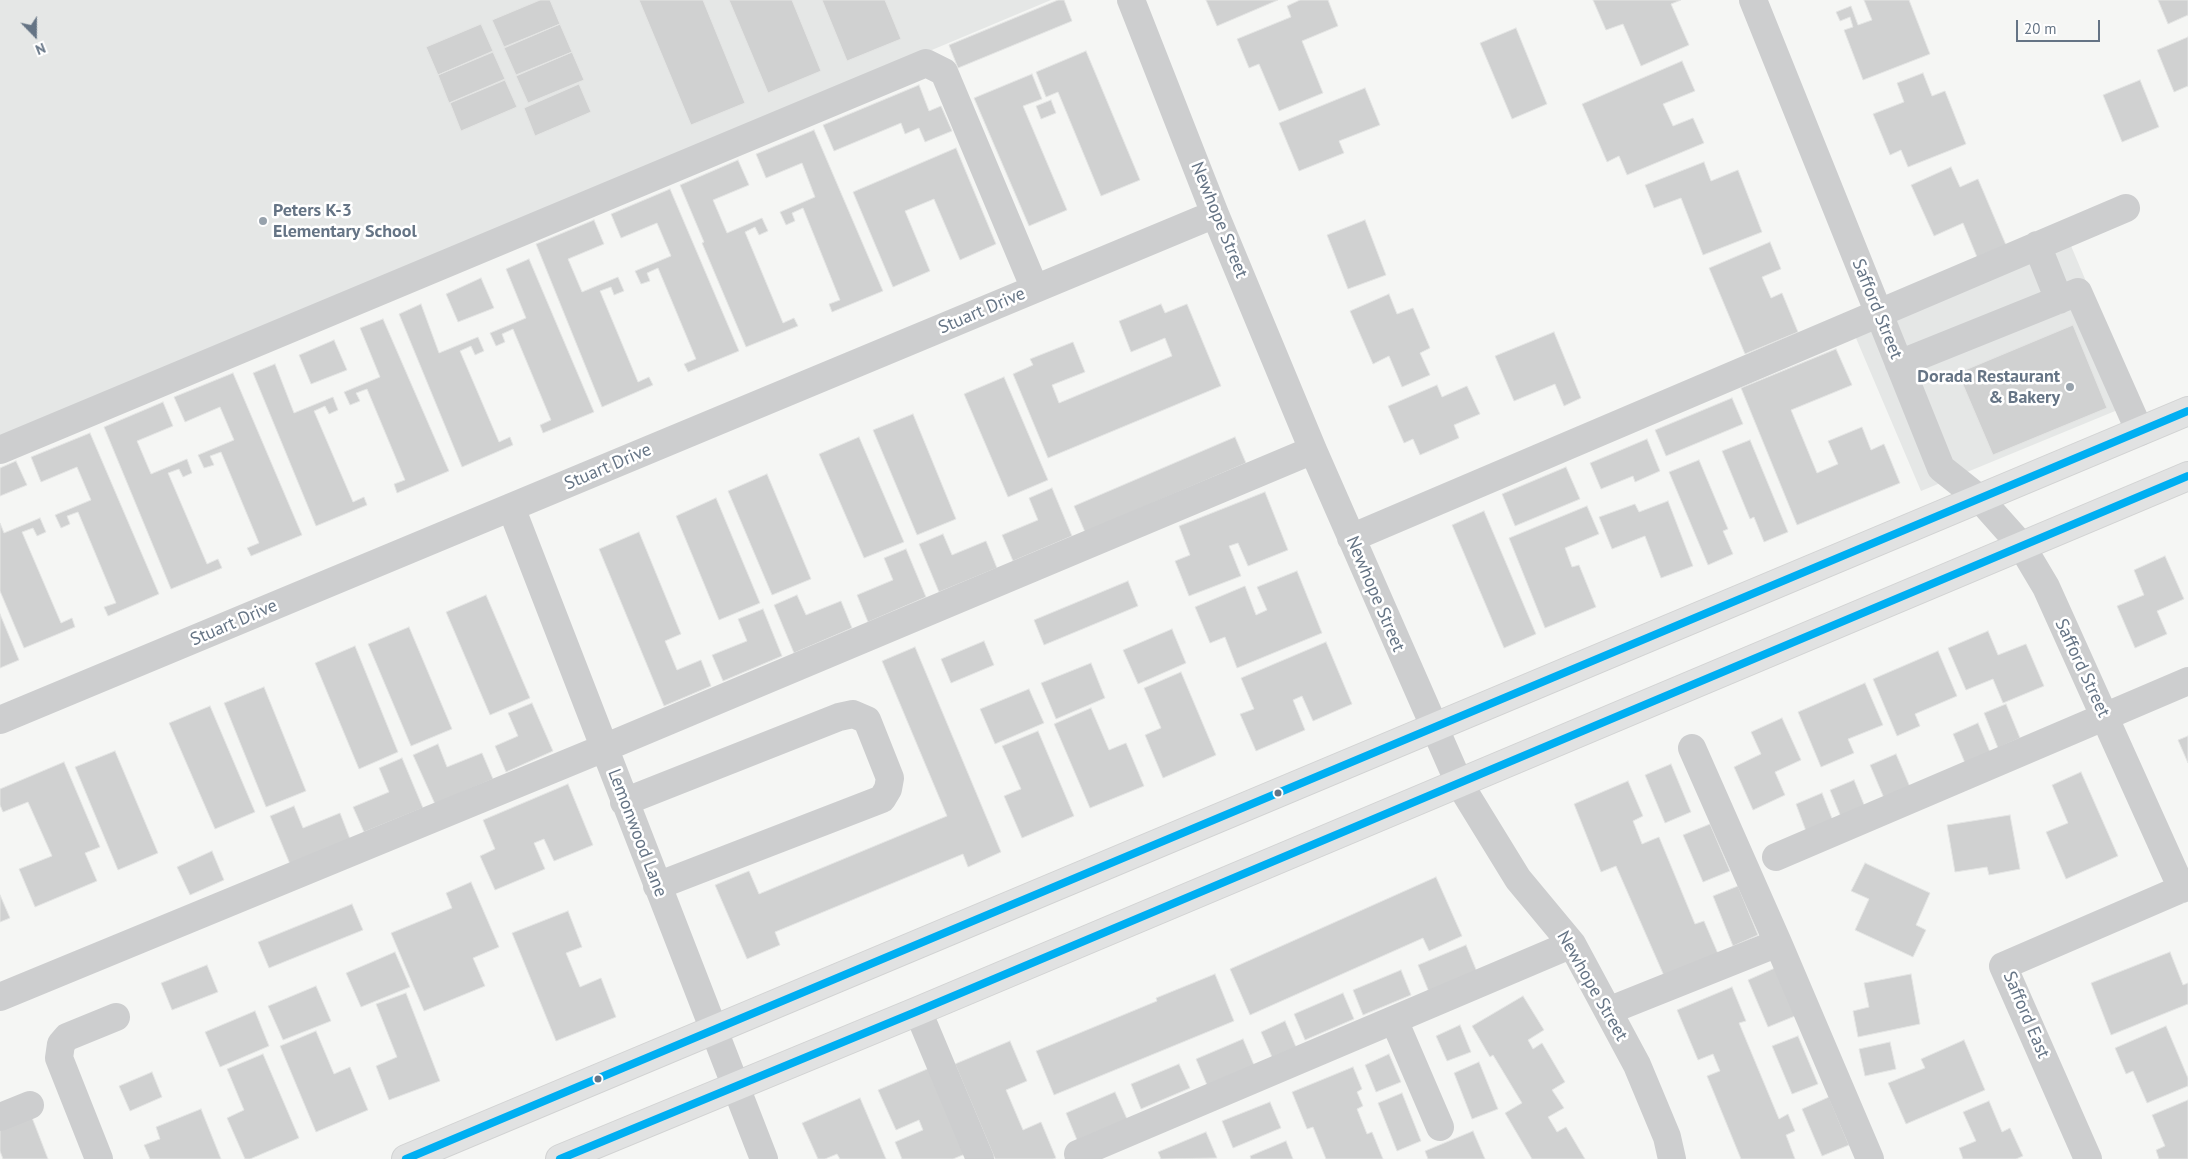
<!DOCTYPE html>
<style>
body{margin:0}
#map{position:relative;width:2188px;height:1159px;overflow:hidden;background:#f5f6f4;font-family:"PT Sans",sans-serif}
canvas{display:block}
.north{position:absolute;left:10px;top:10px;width:50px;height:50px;-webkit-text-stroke:4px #fff;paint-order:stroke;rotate:158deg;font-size:14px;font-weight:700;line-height:20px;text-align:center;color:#657485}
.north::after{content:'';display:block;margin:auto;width:18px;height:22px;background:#657485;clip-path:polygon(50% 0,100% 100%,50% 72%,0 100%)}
.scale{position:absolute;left:2016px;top:20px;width:84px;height:22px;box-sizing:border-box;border:2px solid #657485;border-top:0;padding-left:6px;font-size:15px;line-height:18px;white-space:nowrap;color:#657485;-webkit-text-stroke:4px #fff;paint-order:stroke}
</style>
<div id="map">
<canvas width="2188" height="1159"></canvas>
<div class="north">N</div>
<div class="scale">20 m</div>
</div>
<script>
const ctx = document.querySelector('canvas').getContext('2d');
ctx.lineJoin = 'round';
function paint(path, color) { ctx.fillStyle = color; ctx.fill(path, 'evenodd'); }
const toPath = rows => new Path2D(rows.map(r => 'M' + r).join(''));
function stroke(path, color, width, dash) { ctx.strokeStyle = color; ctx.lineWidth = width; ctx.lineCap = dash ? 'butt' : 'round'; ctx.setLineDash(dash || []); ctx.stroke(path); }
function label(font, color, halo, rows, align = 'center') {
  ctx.font = font + ' "PT Sans",sans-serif'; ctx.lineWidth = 5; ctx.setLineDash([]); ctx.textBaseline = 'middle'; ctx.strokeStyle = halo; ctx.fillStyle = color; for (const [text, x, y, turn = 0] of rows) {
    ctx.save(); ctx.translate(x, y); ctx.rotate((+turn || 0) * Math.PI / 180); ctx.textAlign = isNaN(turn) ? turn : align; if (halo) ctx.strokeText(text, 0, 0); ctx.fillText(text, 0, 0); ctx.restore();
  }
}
paint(toPath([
 [0,0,1051,0,0,441],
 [2066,234,2137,402,1921,491,1850,324]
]), '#e5e7e6');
const building = toPath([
 [540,0,550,0,560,24,504,47,492,20,540,0],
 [639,0,703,0,745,103,691,125,639,0],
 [729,0,792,0,821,71,768,93,729,0],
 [822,0,885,0,901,39,847,61,822,0],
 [1058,0,1064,0,1072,21,958,68,949,45,1058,0],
 [1206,0,1278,0,1217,26,1206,0],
 [1300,0,1328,0,1338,26,1302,41,1323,93,1279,111,1259,64,1249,68,1237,39,1291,17,1287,6,1300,0],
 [1593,0,1681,0,1671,4,1689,45,1641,66,1623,24,1606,30,1593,0],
 [1864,0,1909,0,1930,54,1863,80,1844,30,1853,27,1850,17,1840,21,1836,12,1851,6,1858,25,1872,20,1864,0],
 [2158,0,2188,0,2188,15,2168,24,2158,0],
 [481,24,493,51,438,75,426,47,481,24],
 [560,24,572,52,516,75,504,48,560,24],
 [1516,28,1547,104,1512,119,1480,43,1516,28],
 [2188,37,2188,86,2174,92,2157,50,2188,37],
 [1086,51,1140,180,1101,196,1058,92,1046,97,1036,72,1086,51],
 [493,52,505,79,449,103,438,75,493,52],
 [572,52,584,80,528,103,516,76,572,52],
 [1682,61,1695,91,1663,104,1673,126,1693,118,1704,143,1627,175,1619,156,1607,162,1582,104,1682,61],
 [1923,73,1932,96,1945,91,1966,144,1908,167,1901,150,1890,155,1873,114,1904,102,1897,83,1923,73],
 [1032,74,1042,99,1023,106,1067,210,1029,226,974,98,1032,74],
 [505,80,517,107,461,131,450,103,505,80],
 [2140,80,2159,127,2122,142,2103,95,2140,80],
 [579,84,591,112,535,136,524,108,579,84],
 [919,85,929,111,941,106,952,131,925,142,919,128,905,134,901,123,834,151,823,125,919,85],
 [1365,88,1380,125,1339,141,1344,153,1299,171,1279,123,1365,88],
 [1051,100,1056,113,1041,119,1036,106,1051,100],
 [814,130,883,291,832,312,829,304,840,300,803,208,792,213,795,221,786,225,780,212,815,197,802,163,766,178,756,154,814,130],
 [956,148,996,244,960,260,934,199,905,211,930,271,893,287,853,192,956,148],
 [738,160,749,185,713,200,727,233,762,218,768,231,759,235,755,227,745,232,783,323,794,318,798,326,746,347,702,243,704,242,680,185,738,160],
 [1704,162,1711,181,1738,170,1762,232,1703,255,1681,198,1654,208,1645,185,1704,162],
 [1951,167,1960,187,1978,179,2006,245,1977,257,1963,223,1934,236,1911,185,1951,167],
 [670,189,739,351,688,372,684,364,696,359,658,268,647,273,650,281,641,284,635,271,671,256,657,223,621,238,611,214,670,189],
 [594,220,604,244,568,259,582,292,618,277,624,291,614,295,611,287,600,291,638,382,649,377,653,385,602,407,536,244,594,220],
 [1365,220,1386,275,1348,289,1327,235,1365,220],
 [1770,242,1781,269,1762,277,1771,298,1782,293,1798,332,1745,354,1709,268,1770,242],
 [529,259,594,412,543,433,540,425,551,420,513,329,502,334,505,342,496,346,490,333,526,318,506,269,529,259],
 [481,278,494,308,458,322,446,294,481,278],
 [1389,294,1397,314,1413,308,1430,348,1420,353,1430,375,1402,387,1389,356,1373,364,1350,311,1389,294],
 [421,304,439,353,478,337,484,351,475,355,471,346,460,351,499,442,510,437,513,445,462,467,399,314,421,304],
 [1161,304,1165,313,1187,304,1221,386,1048,458,1013,374,1033,365,1030,359,1073,342,1085,372,1052,385,1059,403,1172,356,1165,338,1131,352,1119,321,1161,304],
 [383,319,449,471,397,493,394,484,405,480,367,389,356,393,360,401,350,405,344,392,380,377,360,328,383,319],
 [2073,325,2107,408,1993,455,1958,373,2073,325],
 [1554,332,1581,398,1564,406,1555,384,1514,401,1495,356,1554,332],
 [334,340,347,370,311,384,299,355,334,340],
 [1836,349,1852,385,1791,410,1817,473,1838,464,1828,441,1862,427,1871,450,1884,444,1900,483,1797,525,1741,388,1836,349],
 [275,364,294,413,333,397,338,410,329,414,325,406,314,411,353,502,364,497,367,505,316,526,253,373,275,364],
 [233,373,302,535,251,556,247,548,259,543,221,452,210,456,214,465,204,468,198,455,234,440,220,407,185,422,174,397,233,373],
 [1004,377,1048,480,1008,497,964,394,1004,377],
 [1437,385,1442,397,1467,386,1480,414,1454,425,1459,438,1420,455,1413,439,1404,443,1388,406,1437,385],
 [1732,398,1743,424,1666,456,1655,430,1732,398],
 [163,402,173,426,137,441,151,474,187,459,192,473,183,477,179,469,168,473,207,564,218,559,222,568,171,589,104,427,163,402],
 [913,414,956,519,917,535,873,430,913,414],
 [90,433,159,594,108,616,104,607,116,603,78,512,67,516,70,524,61,528,55,515,91,500,77,467,41,482,31,457,90,433],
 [859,437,904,542,864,558,819,454,859,437],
 [1235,437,1246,463,1085,532,1074,506,1235,437],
 [1647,439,1660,471,1635,482,1633,476,1601,489,1590,463,1647,439],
 [1750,440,1788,532,1764,542,1754,517,1750,519,1722,451,1750,440],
 [1699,460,1728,529,1723,531,1733,554,1708,565,1669,472,1699,460],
 [16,461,27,485,0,496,0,468,16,461],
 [1566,467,1580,499,1515,526,1502,494,1566,467],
 [767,474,811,579,772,595,728,491,767,474],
 [1052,488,1072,536,1013,561,1002,535,1038,520,1029,498,1052,488],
 [1265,492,1288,550,1248,566,1238,543,1229,546,1241,576,1189,596,1175,561,1190,555,1179,526,1265,492],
 [716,498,760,603,719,620,676,516,716,498],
 [1668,501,1693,566,1661,578,1645,536,1612,549,1599,517,1635,504,1639,512,1668,501],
 [1587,506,1599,534,1565,548,1572,567,1579,565,1596,607,1545,628,1509,538,1587,506],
 [1484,511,1536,634,1504,648,1452,525,1484,511],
 [40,518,46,532,37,536,33,528,22,532,61,623,72,618,75,627,24,648,0,591,0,523,4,533,40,518],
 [639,532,681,634,665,641,677,670,701,660,711,686,664,706,599,549,639,532],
 [943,534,952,555,986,541,997,568,939,592,919,544,943,534],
 [906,549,926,597,868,622,857,595,893,580,884,558,906,549],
 [2165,556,2184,599,2157,611,2167,634,2135,648,2117,606,2144,595,2134,570,2165,556],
 [1297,571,1322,633,1237,668,1225,637,1210,643,1195,607,1245,586,1256,615,1267,610,1257,587,1297,571],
 [1128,581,1138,606,1044,645,1034,620,1128,581],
 [486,595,530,698,490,715,446,612,486,595],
 [797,595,806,615,841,601,852,628,794,653,774,605,797,595],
 [763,609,782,656,723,681,712,655,747,641,738,619,763,609],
 [0,614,19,660,0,668,0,614],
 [409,627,452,729,411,746,368,644,409,627],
 [1172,629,1186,663,1138,684,1123,650,1172,629],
 [1988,631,1998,655,2026,644,2044,686,2003,703,1993,679,1966,690,1948,648,1988,631],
 [984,641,994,665,951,683,941,659,984,641],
 [1326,642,1352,704,1313,721,1302,696,1293,700,1305,730,1256,751,1240,714,1254,709,1241,678,1326,642],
 [355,646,398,752,359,769,315,663,355,646],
 [915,647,1001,852,968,867,963,854,775,932,780,945,747,959,715,885,749,871,759,894,947,816,882,661,915,647],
 [1938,651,1957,696,1915,714,1920,726,1897,736,1873,679,1938,651],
 [1091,663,1105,698,1056,719,1041,683,1091,663],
 [1181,672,1216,755,1163,778,1145,735,1161,728,1144,688,1181,672],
 [1865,683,1883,725,1848,739,1854,753,1821,767,1798,712,1865,683],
 [264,687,306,791,266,807,224,703,264,687],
 [1029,689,1044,723,995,744,980,709,1029,689],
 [532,703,553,751,506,772,495,746,518,736,508,713,532,703],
 [2006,704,2020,738,1998,748,1984,713,2006,704],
 [210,706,255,812,215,829,169,723,210,706],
 [1091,708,1109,750,1126,743,1144,786,1090,808,1054,724,1091,708],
 [1782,718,1801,760,1775,772,1785,795,1753,810,1734,767,1761,754,1751,732,1782,718],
 [1978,723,1990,752,1965,763,1953,734,1978,723],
 [1038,731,1074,816,1022,838,1004,796,1021,789,1002,746,1038,731],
 [2188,736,2188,763,2178,740,2188,736],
 [438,744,447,767,482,753,493,779,435,804,413,755,438,744],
 [115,751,158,853,118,870,75,767,115,751],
 [1896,754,1910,787,1884,798,1870,765,1896,754],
 [402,758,423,808,364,832,353,807,389,792,379,768,402,758],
 [64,762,100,847,85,853,97,881,35,907,19,869,52,856,28,802,3,812,0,805,0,789,64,762],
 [1671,764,1691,812,1665,823,1645,775,1671,764],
 [2081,772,2118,856,2066,879,2046,832,2068,823,2052,785,2081,772],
 [1854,780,1865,807,1841,817,1830,790,1854,780],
 [1628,781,1643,816,1633,821,1642,844,1659,837,1695,924,1704,921,1719,956,1665,978,1616,866,1601,872,1574,804,1628,781],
 [568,784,593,845,554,861,544,839,534,843,545,869,495,890,480,856,495,849,483,820,568,784],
 [1822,793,1833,821,1806,831,1796,804,1822,793],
 [294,806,303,828,340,813,350,839,290,864,270,816,294,806],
 [2010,815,2020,869,1989,875,1987,867,1955,872,1947,825,2010,815],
 [1710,824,1730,871,1703,882,1683,835,1710,824],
 [212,851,224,880,190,895,177,867,212,851],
 [1865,863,1930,893,1916,925,1926,930,1913,957,1855,930,1869,899,1851,891,1865,863],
 [1436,877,1462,936,1429,951,1423,938,1250,1015,1230,969,1436,877],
 [471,882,499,947,473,958,485,986,424,1011,391,933,452,908,446,893,471,882],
 [1738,886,1758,935,1733,946,1713,896,1738,886],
 [0,895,10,918,0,922,0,895],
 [352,904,363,930,269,968,258,942,352,904],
 [568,911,582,947,566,953,580,987,601,978,616,1017,556,1041,512,933,568,911],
 [1466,945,1477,972,1429,992,1418,965,1466,945],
 [395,952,410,987,361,1007,346,973,395,952],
 [2170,952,2183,985,2188,983,2188,1004,2111,1035,2091,983,2170,952],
 [207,965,218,992,172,1010,161,983,207,965],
 [1775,968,1795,1016,1768,1027,1748,980,1775,968],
 [1401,970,1411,995,1363,1015,1353,990,1401,970],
 [1215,974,1234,1021,1054,1095,1036,1051,1157,1001,1156,998,1215,974],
 [1911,974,1920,1024,1858,1037,1853,1011,1869,1007,1864,983,1911,974],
 [316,986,331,1021,283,1040,268,1006,316,986],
 [1732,987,1746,1021,1739,1023,1779,1119,1788,1114,1795,1131,1786,1135,1795,1159,1741,1159,1707,1076,1720,1071,1713,1054,1698,1060,1677,1010,1732,987],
 [406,993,440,1081,389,1100,376,1066,397,1057,376,1004,406,993],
 [1343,993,1354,1019,1305,1040,1294,1014,1343,993],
 [1523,996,1544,1030,1528,1040,1533,1049,1542,1043,1565,1082,1552,1090,1564,1108,1548,1117,1557,1132,1566,1127,1585,1159,1532,1159,1505,1113,1522,1103,1493,1055,1490,1057,1472,1026,1523,996],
 [255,1011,269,1046,220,1067,205,1032,255,1011],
 [1285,1021,1296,1047,1272,1057,1261,1032,1285,1021],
 [1460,1025,1471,1052,1447,1061,1436,1036,1460,1025],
 [2166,1026,2188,1078,2188,1086,2147,1103,2133,1071,2126,1074,2115,1048,2166,1026],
 [316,1031,334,1074,350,1067,368,1110,316,1132,280,1046,316,1031],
 [1798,1036,1818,1084,1792,1094,1772,1046,1798,1036],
 [1243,1039,1254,1065,1207,1085,1196,1059,1243,1039],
 [1964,1040,1985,1090,1906,1124,1888,1083,1925,1068,1921,1059,1964,1040],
 [1010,1041,1027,1081,1006,1090,1023,1130,1041,1122,1056,1158,1053,1159,995,1159,955,1064,1010,1041],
 [1890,1042,1896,1069,1865,1076,1859,1049,1890,1042],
 [263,1054,299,1138,250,1159,245,1159,227,1118,244,1110,227,1069,263,1054],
 [1389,1054,1401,1082,1376,1092,1365,1065,1389,1054],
 [1479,1062,1498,1109,1472,1119,1454,1073,1479,1062],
 [939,1064,975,1150,953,1159,902,1159,895,1142,923,1130,919,1120,896,1130,878,1090,939,1064],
 [1179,1064,1190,1088,1141,1109,1131,1084,1179,1064],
 [1353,1067,1362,1089,1357,1092,1363,1106,1357,1109,1367,1134,1372,1132,1383,1159,1326,1159,1313,1127,1307,1129,1292,1092,1353,1067],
 [152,1072,162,1097,130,1111,119,1086,152,1072],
 [1115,1092,1127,1119,1077,1140,1066,1113,1115,1092],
 [1402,1093,1421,1141,1397,1151,1378,1103,1402,1093],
 [1829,1097,1849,1145,1822,1156,1802,1109,1829,1097],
 [860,1098,886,1159,840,1159,837,1154,825,1159,818,1159,802,1123,860,1098],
 [2188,1100,2188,1159,2159,1159,2156,1150,2165,1146,2152,1115,2188,1100],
 [1989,1101,2002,1132,2010,1128,2023,1156,2016,1159,1963,1159,1959,1148,1976,1141,1963,1112,1989,1101],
 [1270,1102,1281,1128,1233,1148,1222,1121,1270,1102],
 [201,1109,221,1159,150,1159,144,1145,160,1139,156,1127,201,1109],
 [31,1115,48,1159,3,1159,0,1151,0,1127,31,1115],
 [1473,1131,1485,1159,1428,1159,1425,1151,1473,1131],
 [1206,1132,1217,1158,1161,1159,1158,1152,1206,1132],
 [1286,1141,1293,1159,1251,1159,1250,1156,1286,1141]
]);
paint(building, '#d0d1d1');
stroke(building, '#e4e5e4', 1);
const major = toPath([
 [406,1159,2188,411],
 [560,1159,918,1011,2188,476]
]);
stroke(major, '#d1d2d2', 30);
stroke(toPath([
 [1131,0,1215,214,1313,450,1459,783,1518,879,1572,944,1637,1065,1667,1137,1672,1159],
 [1753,0,1941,468,1980,499,2021,545,2046,587,2182,889],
 [2037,245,2059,300],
 [1899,364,2078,292,2140,432],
 [0,450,926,63,944,72,1035,289],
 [511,507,764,1159],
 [1351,538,2126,208],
 [0,720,1215,214],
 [1692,748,1778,943,1870,1159],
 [624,802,839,717,853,714,867,720,890,778,888,789,882,799,657,886],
 [1776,857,2188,681],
 [0,997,604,748,1313,450],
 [918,1011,980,1159],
 [1608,1011,1778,943],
 [1394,1020,1440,1127],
 [0,1117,30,1105],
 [1078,1154,1572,944],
 [99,1159,59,1058,61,1044,67,1037,116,1017],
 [2088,1159,2003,966,2188,886]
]), '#cdcecf', 28);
stroke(major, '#e1e2e2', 28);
stroke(toPath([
 [406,1159,2188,411],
 [560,1159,918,1011,2188,476]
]), '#00aff2', 8);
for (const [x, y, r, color] of [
 [263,221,5,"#97a2ac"],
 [2070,387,5,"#97a2ac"],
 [1278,793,4.5,"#657485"],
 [598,1079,4.5,"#657485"]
]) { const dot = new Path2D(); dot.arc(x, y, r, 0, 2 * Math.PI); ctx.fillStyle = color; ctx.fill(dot); stroke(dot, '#fff', 2); }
label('bold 18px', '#657485', '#fff', [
 ["Peters K-3",273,211],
 ["Elementary School",273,232],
 ["Dorada Restaurant",2060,377,"right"],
 ["& Bakery",2060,398,"right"]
], 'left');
label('18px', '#657485', '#fff', [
 ["Newhope Street",1219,220,68],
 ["Safford Street",1877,309,68],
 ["Stuart Drive",982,311,-23],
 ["Stuart Drive",608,467,-23],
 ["Newhope Street",1375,594,67],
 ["Stuart Drive",234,623,-23],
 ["Safford Street",2082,668,65],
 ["Lemonwood Lane",637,833,69],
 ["Newhope Street",1592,986,60],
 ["Safford East",2026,1015,67]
]);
</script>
